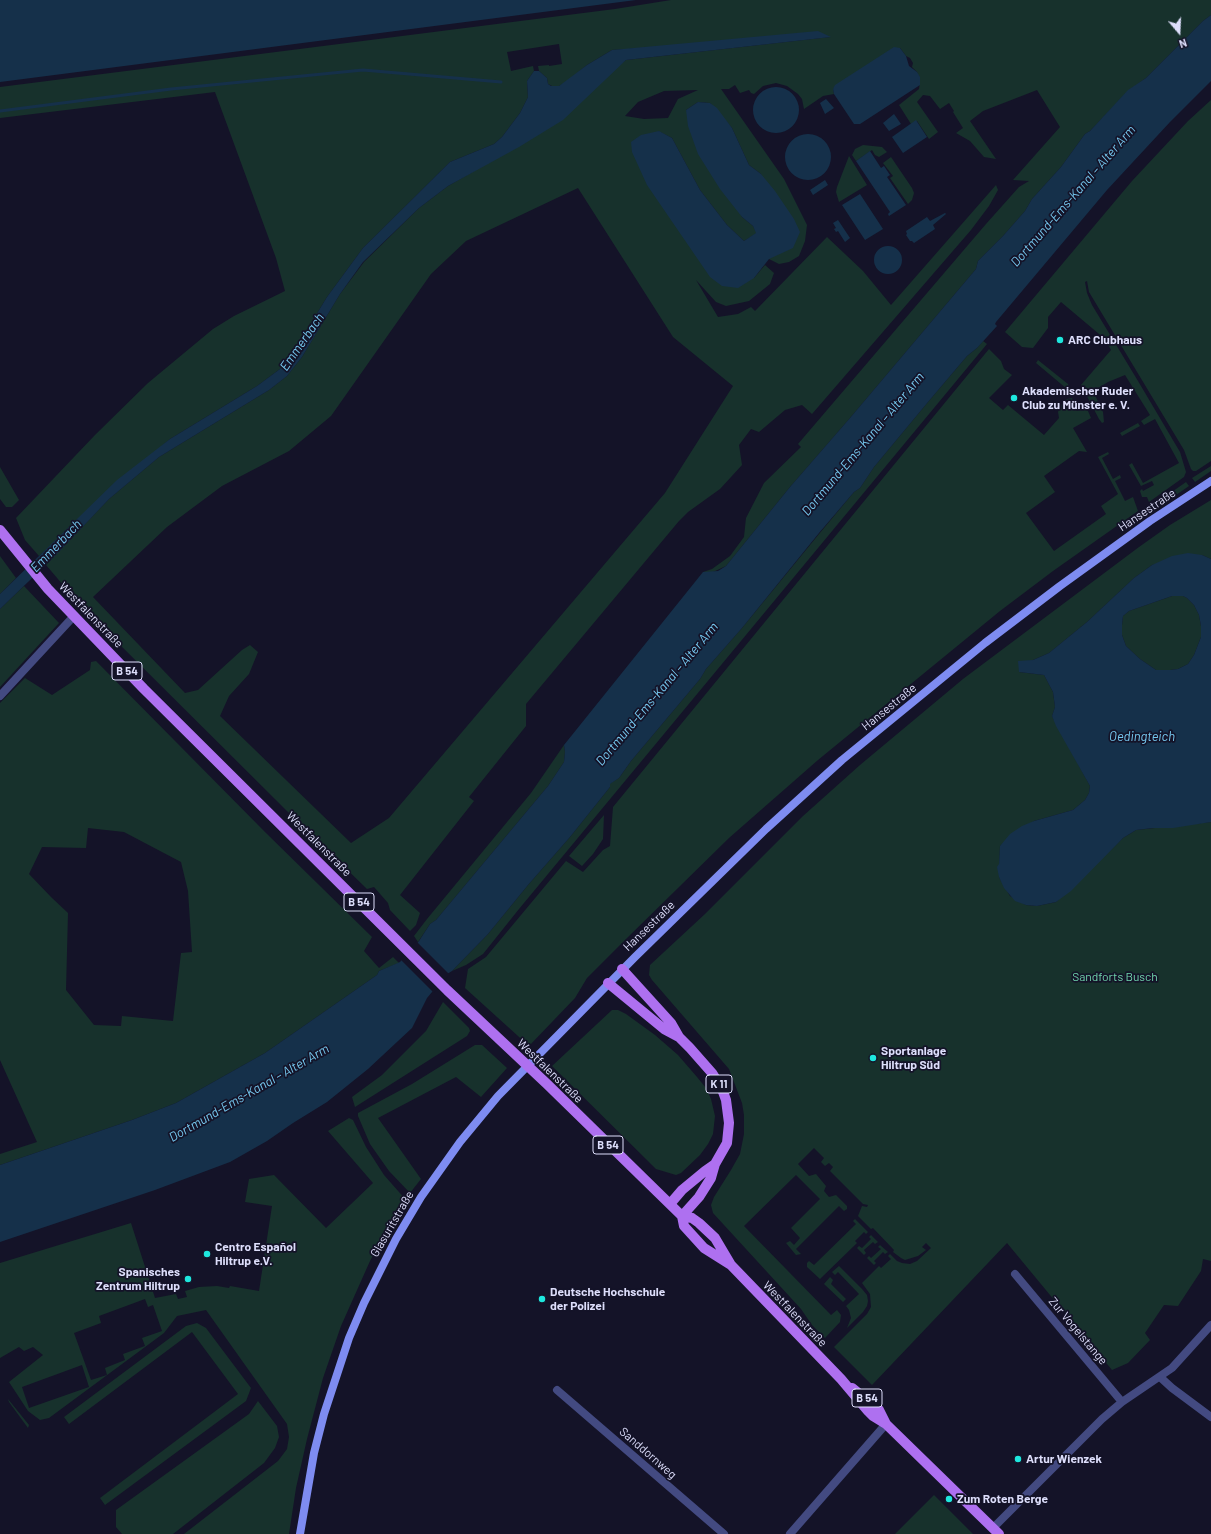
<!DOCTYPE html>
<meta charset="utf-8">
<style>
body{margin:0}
#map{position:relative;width:1211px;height:1534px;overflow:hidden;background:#141328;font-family:Barlow,sans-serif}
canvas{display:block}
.north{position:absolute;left:1159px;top:12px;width:40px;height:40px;-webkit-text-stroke:3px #141328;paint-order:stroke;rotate:161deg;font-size:11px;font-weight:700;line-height:16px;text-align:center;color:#dddefb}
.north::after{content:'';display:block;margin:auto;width:14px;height:18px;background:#dddefb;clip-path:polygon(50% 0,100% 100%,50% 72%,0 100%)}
</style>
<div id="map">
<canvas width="1211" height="1534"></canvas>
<div class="north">N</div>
</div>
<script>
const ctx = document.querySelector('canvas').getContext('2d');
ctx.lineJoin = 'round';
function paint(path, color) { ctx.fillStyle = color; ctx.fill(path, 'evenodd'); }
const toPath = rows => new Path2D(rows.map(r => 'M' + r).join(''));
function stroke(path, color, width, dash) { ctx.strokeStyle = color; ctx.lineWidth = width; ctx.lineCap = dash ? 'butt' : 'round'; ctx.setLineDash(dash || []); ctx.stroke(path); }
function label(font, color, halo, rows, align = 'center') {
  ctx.font = font + ' Barlow,sans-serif'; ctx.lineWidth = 3.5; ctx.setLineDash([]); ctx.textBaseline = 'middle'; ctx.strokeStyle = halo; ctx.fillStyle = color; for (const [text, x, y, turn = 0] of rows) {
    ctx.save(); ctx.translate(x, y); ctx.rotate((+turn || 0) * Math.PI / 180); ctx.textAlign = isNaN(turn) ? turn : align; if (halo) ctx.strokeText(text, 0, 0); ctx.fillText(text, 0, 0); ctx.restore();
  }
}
paint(toPath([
 [671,0,1211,0,1211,15,1203,21,1146,78,1128,91,1090,131,1085,134,1061,167,1032,199,1025,211,1003,236,978,261,976,269,850,418,790,487,726,566,713,572,703,572,712,569,730,556,744,537,746,518,764,483,801,447,798,444,986,224,1019,187,1029,181,1013,180,1060,127,1037,90,983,111,970,121,996,159,984,157,970,141,956,133,963,128,953,112,954,111,949,103,940,109,930,96,923,95,917,102,938,132,929,139,917,121,911,124,899,105,919,89,920,81,917,72,912,67,913,63,910,58,906,56,900,48,833,89,834,94,823,96,804,109,802,99,798,94,787,86,776,83,763,86,754,94,751,93,749,90,740,93,735,85,729,89,721,89,784,179,807,225,805,241,799,256,789,262,779,264,769,259,761,174,749,165,732,128,710,103,698,102,686,110,742,217,753,226,757,233,744,241,727,225,700,190,672,138,658,131,754,278,765,265,774,273,770,284,749,301,726,306,716,302,696,280,718,317,738,314,751,307,755,311,827,237,863,271,891,305,996,185,998,190,989,206,971,230,812,414,802,405,785,410,759,432,751,429,739,445,742,465,720,489,688,512,679,521,526,704,526,726,469,797,474,801,400,895,420,913,416,925,410,931,390,910,388,903,374,887,367,889,293,817,100,625,69,592,46,565,109,499,159,457,269,390,287,376,302,357,340,294,364,262,419,208,448,186,474,171,626,60,830,37,612,50,587,65,566,82,559,86,554,87,548,84,547,78,539,71,538,66,549,65,549,66,562,64,559,44,507,52,511,71,533,66,534,71,527,81,528,97,520,113,502,137,494,144,450,162,363,248,327,297,294,351,280,369,257,386,170,439,39,556,25,540,16,518,95,435,148,383,213,329,234,316,285,291,276,258,215,92,0,118,0,87,615,9],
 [698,90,678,99,668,118,644,119,625,116,638,102,664,91],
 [578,188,673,337,733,386,665,493,389,818,351,843,220,716,229,696,249,674,258,652,250,645,242,650,198,690,185,693,93,597,167,527,222,486,289,451,331,416,431,274,466,241],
 [1211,100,1211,461,1196,471,1193,471,1191,469,1184,450,1089,292,1087,281,1085,282,1087,293,1092,305,1138,381,1180,452,1186,472,1184,477,1149,502,1147,497,1142,497,1140,491,1142,489,1143,491,1154,485,1152,481,1141,486,1129,465,1132,463,1143,483,1179,463,1155,419,1144,425,1141,421,1150,415,1125,375,1108,382,1093,391,1103,412,1104,422,1102,423,1099,419,1081,385,1111,350,1105,339,1061,302,1048,317,1048,328,1033,348,1022,347,1005,332,1132,181,1188,121],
 [863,145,882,147,887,152,879,157,875,155,872,150,856,161,852,155,855,149],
 [849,156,867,185,839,202,836,192,837,187],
 [891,157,912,188,914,193,912,200,908,204,890,178,893,176,883,163],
 [983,341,987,344,519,909,483,954,466,965,452,971,488,934,528,885,570,837,610,787,609,784,619,778,631,761,700,679,706,669,742,628,819,534,854,492,860,488,874,467,928,402,967,356,977,348],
 [989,349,1001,361,1004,369,1012,375,989,398,1003,410,1008,405,1044,435,1059,418,1058,412,1061,405,1067,399,1072,398,1076,407,1083,405,1088,411,1091,418,1073,428,1087,452,1079,451,1044,476,1055,492,1026,513,1054,551,1106,514,1101,506,1118,494,1098,457,1108,452,1109,454,1102,458,1113,479,1120,475,1121,478,1115,481,1125,501,1133,497,1138,511,1053,571,1000,611,818,760,729,838,626,939,587,978,575,998,529,1046,465,988,468,969,486,957,566,861,583,872,603,850,610,846,613,807],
 [1038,360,1068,384,1069,387,1067,389,1036,363],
 [1138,423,1140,426,1122,436,1120,433],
 [1211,466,1211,471,1195,482,1192,478],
 [0,467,19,500,12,507,6,507,0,499],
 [1186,482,1189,486,1156,509,1149,508],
 [1211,500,1211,559,1202,555,1152,565,1134,578,1087,622,1049,653,1033,660,1019,672,1044,675,1053,692,1055,707,1052,716,1090,786,1089,793,1085,800,1073,810,1034,821,1000,846,999,877,1010,896,1026,905,1037,906,1056,902,1123,838,1136,830,1211,822,1211,1261,1203,1259,1201,1271,1178,1306,1164,1305,1145,1333,1150,1340,1128,1363,1112,1370,1007,1243,872,1385,834,1347,867,1314,871,1307,870,1294,862,1283,879,1266,881,1268,891,1259,888,1256,890,1254,897,1261,902,1263,910,1264,917,1261,931,1248,926,1243,922,1247,926,1250,918,1256,905,1260,901,1258,893,1252,894,1250,873,1228,871,1229,858,1216,862,1206,867,1207,868,1205,863,1204,830,1171,833,1167,829,1163,825,1166,821,1162,824,1158,814,1148,798,1164,809,1176,816,1174,826,1186,824,1191,829,1197,836,1195,847,1206,847,1209,844,1211,839,1206,796,1249,801,1254,796,1255,786,1243,790,1241,794,1245,800,1238,791,1228,820,1199,796,1175,744,1226,831,1315,837,1310,841,1315,840,1322,825,1338,812,1325,801,1309,713,1213,711,1205,714,1197,731,1170,740,1154,744,1134,744,1115,742,1103,729,1069,652,980,649,975,650,965,705,914,803,816,860,765,963,679,1139,547,1170,525],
 [0,556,16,578,0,594],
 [24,586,59,623,0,687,0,609],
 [1172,596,1183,596,1187,598,1194,605,1199,615,1201,626,1201,637,1194,655,1188,664,1178,669,1170,670,1156,670,1140,659,1126,646,1122,635,1122,625,1123,616,1129,611],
 [96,661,265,832,372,937,364,951,379,968,393,957,399,963,379,971,377,975,265,1053,176,1103,132,1120,0,1165,0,1154,37,1142,0,1060,0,703,25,678,52,695,90,670,91,662],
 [88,828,124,832,181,862,188,891,192,952,181,953,173,1021,122,1016,121,1026,94,1025,66,990,68,913,51,897,29,874,42,847,86,848],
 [564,745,565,752,564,762,548,786,436,920,430,924,418,942,414,936,427,919,531,793],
 [604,815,603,839,593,854,582,866,569,856],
 [443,1002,469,1028,470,1031,467,1036,355,1107,352,1097,382,1075,426,1031],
 [612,1010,618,1010,626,1014,655,1035,678,1055,697,1077,706,1088,711,1099,715,1116,713,1134,708,1144,700,1155,681,1173,676,1175,656,1169,552,1066],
 [475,1045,482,1045,507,1068,481,1097,456,1077,378,1118,421,1179,410,1193,389,1171,370,1144,358,1116,358,1113,412,1084],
 [349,1118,353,1120,366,1147,384,1175,406,1200,379,1244,370,1261,341,1326,323,1378,307,1439,296,1488,289,1534,184,1534,278,1461,287,1449,289,1437,287,1424,206,1310,177,1316,164,1333,49,1418,40,1420,28,1411,9,1382,43,1355,33,1347,24,1351,19,1347,0,1358,0,1263,131,1223,155,1298,176,1294,178,1299,187,1297,185,1291,199,1287,217,1286,229,1288,230,1286,259,1291,272,1206,245,1202,249,1179,274,1175,326,1228,373,1183,328,1131],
 [145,1299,148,1307,153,1305,162,1331,142,1338,145,1346,123,1354,125,1360,105,1368,107,1375,91,1380,74,1333,101,1323,99,1316],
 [82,1365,89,1387,29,1408,22,1387],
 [855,1219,868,1232,866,1234,864,1232,855,1241,857,1243,820,1279,807,1267,807,1263,809,1261,814,1265,856,1224,853,1221],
 [871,1235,878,1242,875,1244,873,1242,864,1250,866,1253,864,1255,857,1248,859,1246,862,1248,871,1239,869,1237],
 [880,1245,888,1252,885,1254,883,1252,874,1261,876,1263,874,1265,867,1258,869,1256,871,1258,881,1249,878,1247],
 [839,1266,862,1289,867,1295,868,1301,867,1306,863,1312,847,1328,851,1318,849,1310,846,1306,859,1294,838,1272,835,1275,832,1272],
 [830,1277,833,1280,831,1284,846,1299,843,1302,824,1284],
 [197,1323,206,1328,251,1388,246,1401,105,1505,100,1498,238,1394,192,1332,69,1424,64,1417,186,1326],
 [8,1399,29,1425,28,1428,9,1402],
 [258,1401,277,1426,279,1437,275,1448,264,1463,173,1534,122,1534,116,1527,116,1510,249,1414],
 [934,1495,973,1534,895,1534]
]), '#17312c');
paint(toPath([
 [0,0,636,0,0,82],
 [1211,15,1211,81,1170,122,1107,190,996,322,995,324,997,326,977,348,967,356,928,402,874,467,860,488,854,492,819,533,742,628,706,669,700,679,631,761,619,778,610,784,610,787,570,837,528,885,488,934,452,971,447,974,427,998,412,1028,368,1069,327,1102,293,1123,267,1141,230,1162,155,1190,0,1242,0,1165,132,1120,176,1103,265,1053,377,975,379,971,400,962,419,941,430,924,436,920,548,786,564,762,565,752,564,745,703,572,718,571,726,566,790,487,850,418,976,269,978,261,1003,236,1025,211,1032,199,1061,167,1085,134,1090,131,1128,90,1146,78,1203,21],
 [818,31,831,37,626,60,563,120,519,147,448,186,419,208,363,262,340,294,302,357,287,376,269,390,159,457,109,499,57,554,0,609,0,594,117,480,170,439,257,386,280,369,294,351,327,297,363,248,450,162,494,144,502,137,520,113,528,97,527,81,534,71,539,71,547,78,548,84,551,86,559,86,587,65,612,50],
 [894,47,900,48,906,56,909,66,917,72,920,77,920,85,860,124,854,124,834,94,833,89,835,85],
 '753 110a23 23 0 1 1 46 0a23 23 0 1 1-46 0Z',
 [826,99,834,108,825,114,820,103],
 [698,102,710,103,717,108,732,128,749,165,761,174,775,191,794,219,800,232,793,248,769,259,754,278,738,288,722,286,710,277,647,185,632,152,631,142,641,135,659,131,672,138,700,190,727,225,744,241,756,233,753,226,742,217,720,189,698,154,688,126,686,110],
 [894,114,901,124,889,131,883,123],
 [916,120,927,137,903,153,892,137],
 '785 157a23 23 0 1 1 46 0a23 23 0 1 1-46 0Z',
 [870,151,881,168,884,166,890,175,887,177,906,205,889,216,888,214,890,212,856,161],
 [825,180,828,185,813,195,810,190],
 [860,194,883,229,865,240,842,205],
 [945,213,946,214,933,225,935,229,914,243,912,241,910,241,906,235,907,234,906,231,927,217,930,221],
 [838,220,850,238,845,242,838,231,836,232,834,229,836,228,833,223],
 '874 260a14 14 0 1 1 28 0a14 14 0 1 1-28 0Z',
 [1188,553,1202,555,1211,559,1211,822,1173,828,1153,828,1136,830,1123,838,1071,891,1056,902,1037,906,1026,905,1015,901,1004,888,999,877,997,867,999,864,1000,846,1010,834,1022,826,1034,821,1073,810,1085,800,1089,793,1090,786,1056,726,1052,716,1055,707,1053,692,1044,675,1019,672,1018,661,1033,660,1049,653,1087,622,1134,578,1152,565,1172,556],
 [1172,596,1183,596,1187,598,1194,605,1199,615,1201,626,1201,637,1194,655,1188,664,1178,669,1170,670,1156,670,1140,659,1126,646,1122,635,1122,625,1123,616,1129,611]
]), '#15304a');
paint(toPath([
 [416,941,450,975,448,976,434,993,400,959]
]), '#141328');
stroke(toPath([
 [0,111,171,89,363,70,501,82]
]), '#15304a', 3);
stroke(toPath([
 [0,696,73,617],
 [1015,1274,1122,1402],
 [1160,1377,1172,1388,1211,1417],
 [557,1390,724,1534],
 [993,1528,1102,1419,1122,1402,1172,1368,1211,1325],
 [790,1534,886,1424]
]), '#434a81', 8);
stroke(toPath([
 [300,1534,314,1453,324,1414,349,1338,364,1303,396,1239,421,1197,460,1142,498,1096,635,957,766,829,842,760,985,643,1060,586,1150,521,1211,481]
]), '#7e8cf1', 8);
stroke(toPath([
 [0,530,48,589,144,689,447,990,547,1084,682,1216,692,1218,699,1223,715,1238,731,1265],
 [622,969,671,1023,679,1037],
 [608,983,664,1029,679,1037,690,1048,712,1073,722,1089,726,1100,729,1123,727,1143,715,1164,711,1178,699,1197,682,1216],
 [670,1204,682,1190,705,1171,715,1164],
 [682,1216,684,1226,704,1248,731,1265,841,1379,868,1411,873,1416,886,1424,999,1534],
 [852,1388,879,1410,886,1424]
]), '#ae70f0', 10);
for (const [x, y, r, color] of [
 [1060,340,4,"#1ee7de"],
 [1014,398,4,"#1ee7de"],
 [873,1058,4,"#1ee7de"],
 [207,1254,4,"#1ee7de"],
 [188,1279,4,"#1ee7de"],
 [542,1299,4,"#1ee7de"],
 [1018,1459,4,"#1ee7de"],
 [949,1499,4,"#1ee7de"]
]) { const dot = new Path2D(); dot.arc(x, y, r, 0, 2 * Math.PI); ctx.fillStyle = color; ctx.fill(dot); stroke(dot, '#141328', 1.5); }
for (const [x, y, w] of [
 [127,671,30],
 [359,902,30],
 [719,1084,26],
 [608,1145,30],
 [867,1398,30]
]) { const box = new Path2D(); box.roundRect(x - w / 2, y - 9, w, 18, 3); ctx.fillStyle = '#141328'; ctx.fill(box); stroke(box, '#dddefb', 1); }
label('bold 11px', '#dddefb', null, [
 ["B 54",127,671],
 ["B 54",359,902],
 ["K 11",719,1084],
 ["B 54",608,1145],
 ["B 54",867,1398]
]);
label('bold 12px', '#dddefb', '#141328', [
 ["ARC Clubhaus",1068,340],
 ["Akademischer Ruder",1022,391],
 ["Club zu Münster e. V.",1022,405],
 ["Sportanlage",881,1051],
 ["Hiltrup Süd",881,1065],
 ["Centro Español",215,1247],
 ["Hiltrup e.V.",215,1261],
 ["Spanisches",180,1272,"right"],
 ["Zentrum Hiltrup",180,1286,"right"],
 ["Deutsche Hochschule",550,1292],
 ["der Polizei",550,1306],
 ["Artur Wienzek",1026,1459],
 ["Zum Roten Berge",957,1499]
], 'left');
label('12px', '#dddefb', '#141328', [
 ["Hansestraße",1147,510,-34],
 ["Westfalenstraße",91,615,46],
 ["Hansestraße",889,707,-39],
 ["Westfalenstraße",319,844,45],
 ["Hansestraße",649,926,-44],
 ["Westfalenstraße",550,1071,44],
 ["Glasuritstraße",392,1224,-60],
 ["Westfalenstraße",795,1314,46],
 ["Zur Vogelstange",1078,1331,50],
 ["Sanddornweg",648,1453,41]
]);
label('12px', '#70d5ad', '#141328', [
 ["Sandforts Busch",1115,977]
]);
label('italic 13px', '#76c9f0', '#141328', [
 ["Dortmund-Ems-Kanal – Alter Arm",1073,196,-49],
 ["Emmerbach",302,342,-55],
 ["Dortmund-Ems-Kanal – Alter Arm",863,444,-50],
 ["Emmerbach",56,546,-46],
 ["Dortmund-Ems-Kanal – Alter Arm",657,694,-50],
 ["Oedingteich",1142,737],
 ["Dortmund-Ems-Kanal – Alter Arm",249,1093,-30]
]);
</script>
